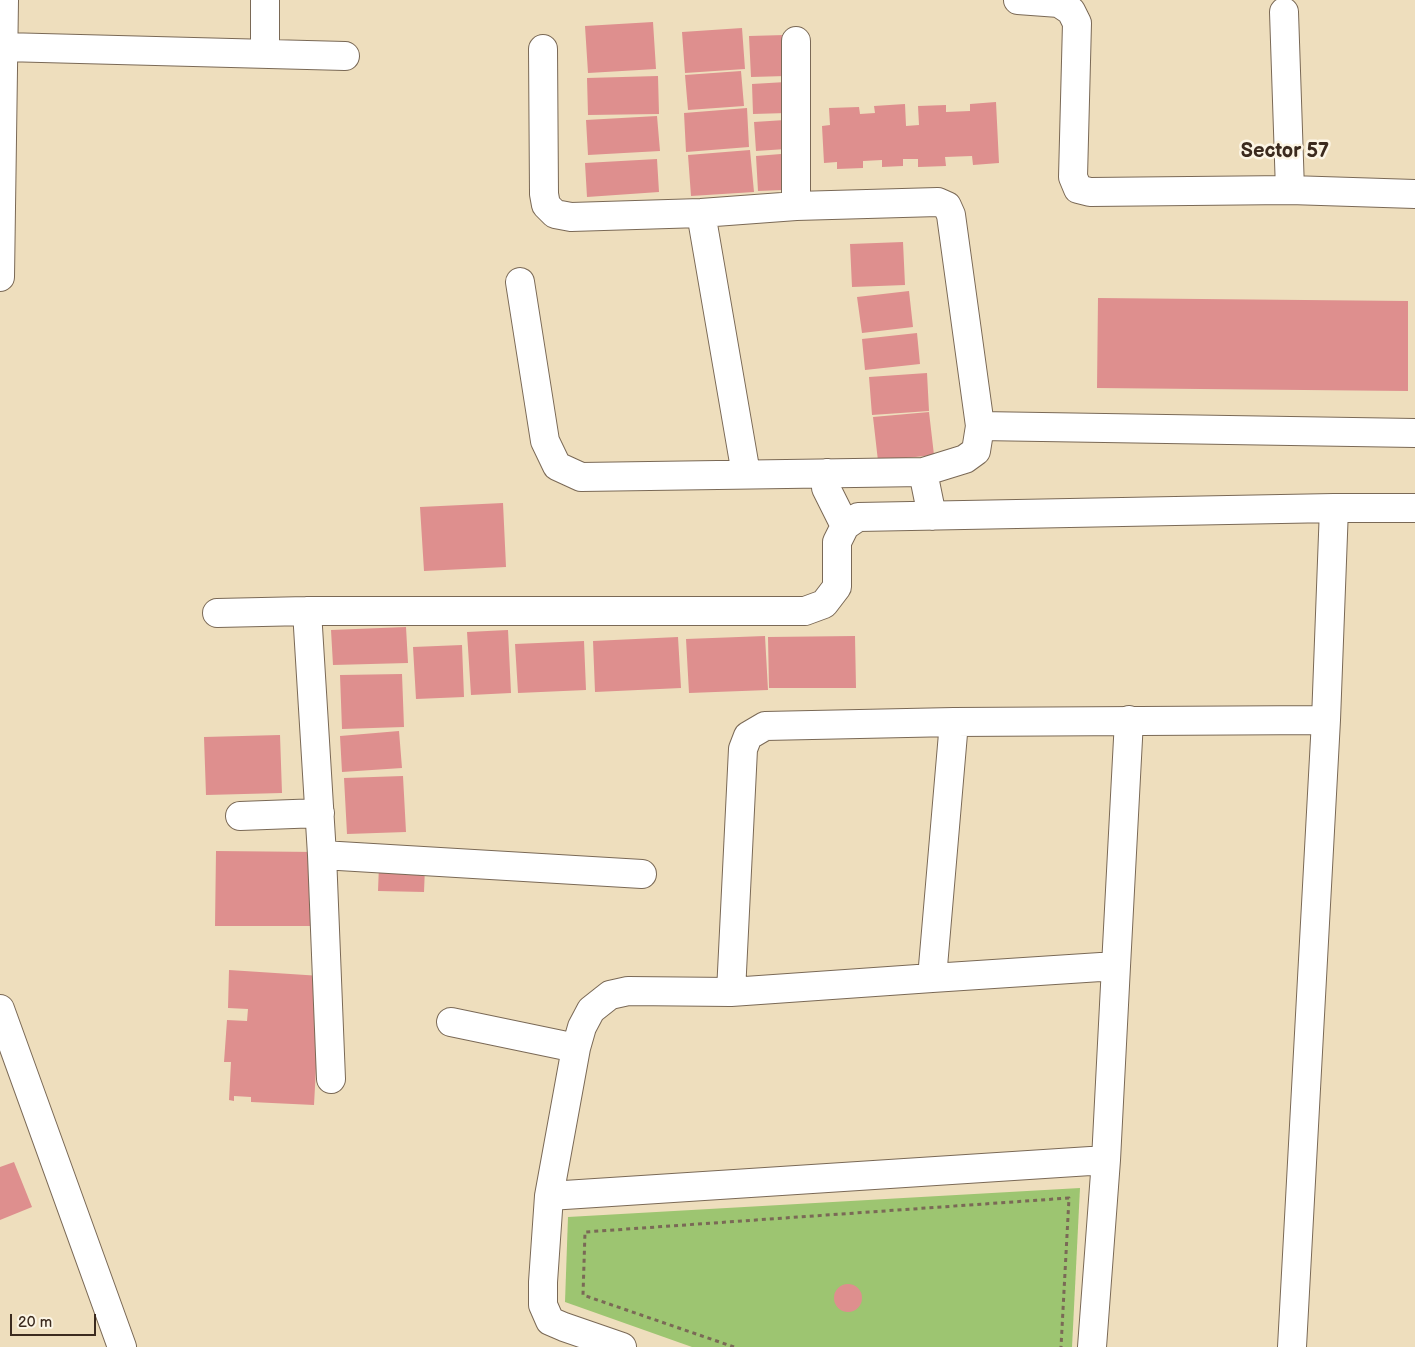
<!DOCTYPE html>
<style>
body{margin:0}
#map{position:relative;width:1415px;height:1347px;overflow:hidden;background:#eedebd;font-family:"Balsamiq Sans",sans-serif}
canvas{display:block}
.scale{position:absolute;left:10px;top:1314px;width:86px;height:22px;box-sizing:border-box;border:2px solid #3b2a1e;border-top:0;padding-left:6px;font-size:15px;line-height:18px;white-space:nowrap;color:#3b2a1e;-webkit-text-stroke:4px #fcf5e5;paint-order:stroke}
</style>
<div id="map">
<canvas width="1415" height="1347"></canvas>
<div class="scale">20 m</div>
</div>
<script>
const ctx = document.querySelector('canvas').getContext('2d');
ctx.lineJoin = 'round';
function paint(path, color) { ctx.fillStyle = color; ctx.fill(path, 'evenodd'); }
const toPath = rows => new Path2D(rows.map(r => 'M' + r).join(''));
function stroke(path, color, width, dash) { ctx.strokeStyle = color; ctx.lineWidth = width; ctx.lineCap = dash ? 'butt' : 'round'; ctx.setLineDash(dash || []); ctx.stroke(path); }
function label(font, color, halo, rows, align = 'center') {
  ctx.font = font + ' "Balsamiq Sans",sans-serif'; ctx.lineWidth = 5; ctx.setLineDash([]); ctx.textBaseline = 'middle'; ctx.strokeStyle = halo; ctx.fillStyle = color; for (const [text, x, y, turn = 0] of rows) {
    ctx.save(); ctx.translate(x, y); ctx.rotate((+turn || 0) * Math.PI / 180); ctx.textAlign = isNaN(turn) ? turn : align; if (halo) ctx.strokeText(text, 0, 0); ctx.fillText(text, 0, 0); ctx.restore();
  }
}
paint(toPath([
 [1080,1188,1072,1347,692,1347,565,1302,568,1217]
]), '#9dc571');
paint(toPath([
 [653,22,656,69,588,73,585,26],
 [742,28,745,69,685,73,682,32],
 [785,35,786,76,751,77,749,36],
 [741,71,744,106,688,110,685,75],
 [658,76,659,114,588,115,587,78],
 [786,82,787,113,753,114,752,84],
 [996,102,999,163,973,165,972,156,945,157,946,166,918,167,918,159,903,159,903,166,882,167,882,160,863,161,863,168,837,169,837,162,824,163,822,126,830,125,829,108,859,107,860,114,875,113,874,106,905,104,906,126,919,125,918,106,946,105,946,112,970,111,970,104],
 [747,108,749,147,686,152,684,113],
 [657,116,660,151,588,155,586,120],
 [785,120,786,149,756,151,754,122],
 [750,150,754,192,691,196,688,155],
 [781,154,783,190,758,191,756,156],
 [657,159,659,192,587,197,585,163],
 [903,242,905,285,852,287,850,244],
 [909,291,913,327,862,333,857,297],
 [1098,298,1408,301,1408,391,1097,388],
 [917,333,920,364,865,370,862,339],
 [927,373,929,411,872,415,869,377],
 [929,412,934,455,878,461,873,417],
 [503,503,506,567,424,571,420,507],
 [406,627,408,663,333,665,331,630],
 [508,630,511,693,471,695,467,632],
 [765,636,768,690,689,693,686,639],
 [855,636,856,688,769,688,768,637],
 [678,637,681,688,595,692,593,641],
 [584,641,586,690,518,693,515,644],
 [462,645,464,697,416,699,413,647],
 [402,674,404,727,342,729,340,675],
 [399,731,402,768,342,772,340,736],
 [280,735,282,793,206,795,204,737],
 [403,776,406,832,347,834,344,778],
 [216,851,317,852,317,926,215,926],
 [379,865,425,867,424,892,378,891],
 [229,970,321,976,314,1105,251,1102,251,1097,234,1096,234,1101,229,1100,231,1062,224,1062,227,1020,247,1021,248,1009,228,1008],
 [14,1162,32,1207,0,1220,0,1167],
 '834 1298a14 14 0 1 1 28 0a14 14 0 1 1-28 0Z'
]), '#de8f8e');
const minor = toPath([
 [1018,0,1059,3,1071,11,1077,23,1073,177,1078,189,1090,192,1290,190,1415,194],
 [1284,12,1290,190],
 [4,47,345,56],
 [543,49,544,194,546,205,555,214,571,217,701,213,796,206,938,202,947,206,951,215,980,426,976,451,965,459,923,472],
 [265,54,265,0],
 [796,206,796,41],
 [701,213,746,474],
 [0,277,4,0],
 [520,282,545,441,557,466,581,477,923,472,932,516],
 [980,426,1415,433],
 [827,473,826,488,845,526],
 [307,611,322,855,331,1079],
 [217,613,307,611,805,611,824,604,837,587,837,542,845,526,858,517,1334,508,1415,508],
 [240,816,320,813],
 [322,855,642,874],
 [932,978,1116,966,1129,720],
 [731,992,743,749,748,736,765,726,954,722,1326,720],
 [0,1009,122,1347],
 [451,1022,576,1048],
 [549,1196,1106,1160],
 [622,1347,564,1327,550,1321,543,1305,543,1282,549,1196,576,1048,582,1027,591,1010,610,995,628,991,731,992,932,978,954,722],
 [1092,1347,1106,1160,1116,966],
 [1292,1347,1326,720,1334,508]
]);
stroke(minor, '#7a6956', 30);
stroke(toPath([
 [734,1347,583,1295,585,1232,1069,1198,1061,1347]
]), '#7a6956', 3, [4, 4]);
stroke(minor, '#fff', 28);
label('bold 20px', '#3b2a1e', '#fcf5e5', [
 ["Sector 57",1285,152]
]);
</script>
